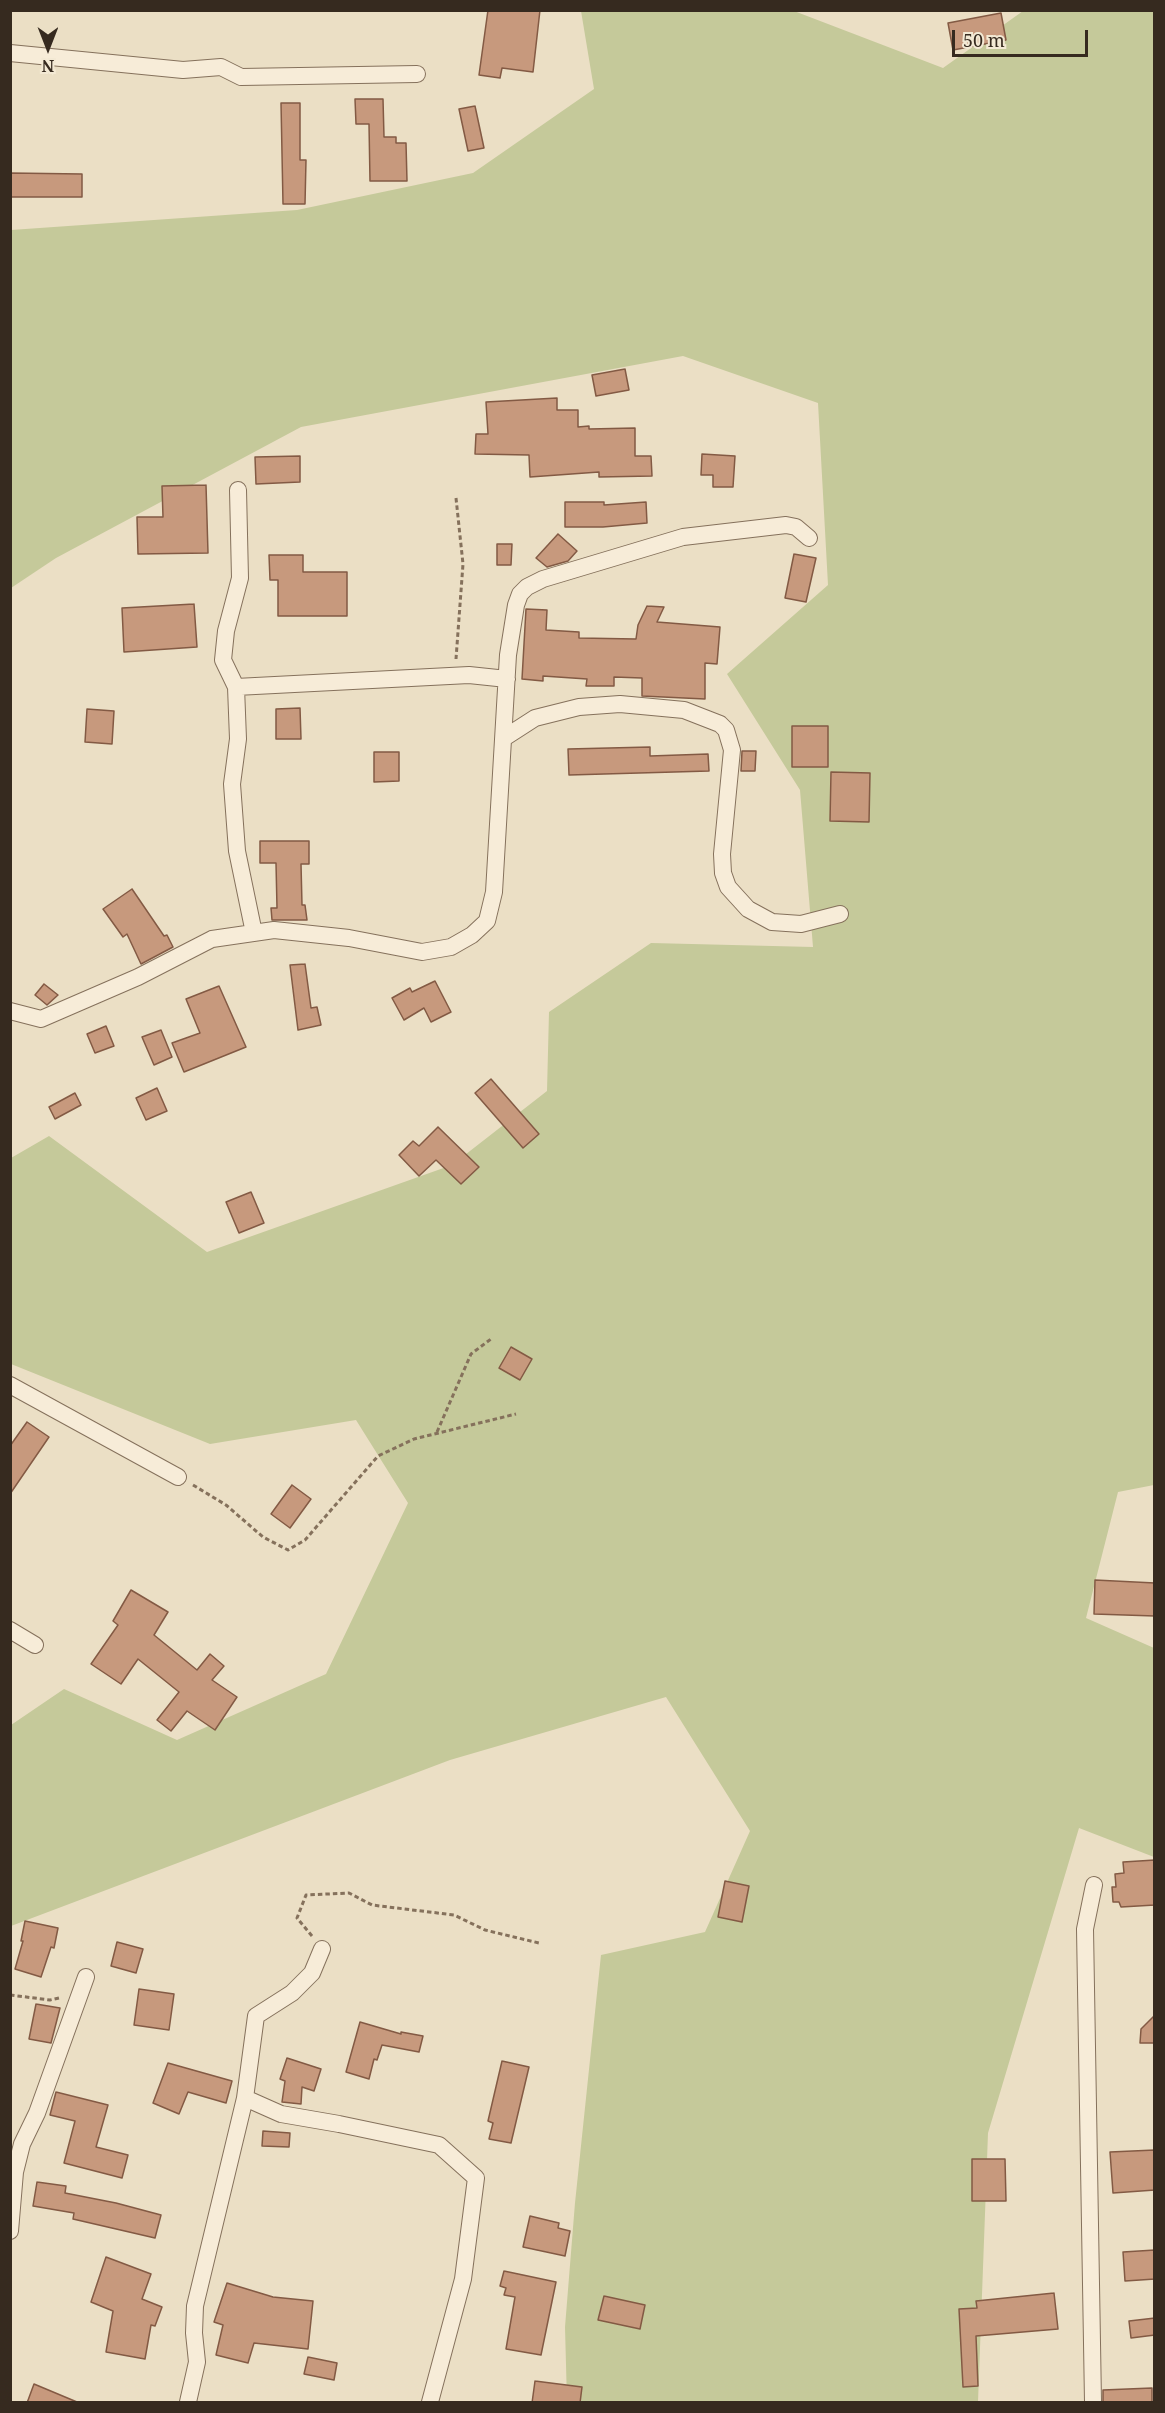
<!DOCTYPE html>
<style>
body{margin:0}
#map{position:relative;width:1165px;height:2413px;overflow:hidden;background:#ebdfc5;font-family:"Noto Serif",serif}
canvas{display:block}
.frame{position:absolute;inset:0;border:12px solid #362a1f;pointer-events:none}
.north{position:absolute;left:18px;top:18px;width:60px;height:60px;-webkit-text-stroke:4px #f3e9d4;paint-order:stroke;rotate:180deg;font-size:16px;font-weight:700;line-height:24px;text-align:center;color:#362a1f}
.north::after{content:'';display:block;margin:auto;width:21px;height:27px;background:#362a1f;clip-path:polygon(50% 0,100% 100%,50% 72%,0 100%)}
.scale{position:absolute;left:952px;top:30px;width:136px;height:27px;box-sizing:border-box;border:3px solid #362a1f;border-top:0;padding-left:8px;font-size:18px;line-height:21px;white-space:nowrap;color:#362a1f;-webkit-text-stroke:4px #f3e9d4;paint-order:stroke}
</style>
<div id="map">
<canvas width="1165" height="2413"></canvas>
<div class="frame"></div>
<div class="north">N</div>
<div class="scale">50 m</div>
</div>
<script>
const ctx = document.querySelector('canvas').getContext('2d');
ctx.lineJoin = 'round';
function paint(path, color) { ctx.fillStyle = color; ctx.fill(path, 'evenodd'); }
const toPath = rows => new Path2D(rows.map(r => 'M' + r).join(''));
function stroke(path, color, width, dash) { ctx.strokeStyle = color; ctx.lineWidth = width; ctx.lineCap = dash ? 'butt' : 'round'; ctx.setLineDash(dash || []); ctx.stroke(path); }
paint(toPath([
 [581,11,794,11,943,68,1023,11,1154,11,1154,1485,1118,1492,1086,1618,1154,1648,1154,1857,1079,1828,988,2133,978,2402,567,2402,565,2327,575,2203,601,1955,705,1932,750,1831,666,1697,450,1760,11,1926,11,1725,64,1689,177,1740,326,1674,408,1503,356,1420,210,1444,11,1364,11,1158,49,1136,207,1252,452,1165,547,1091,549,1012,651,943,813,947,800,790,727,674,828,585,818,403,683,356,301,427,56,558,11,588,11,230,297,210,473,173,594,89]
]), '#c5c99a');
const building = toPath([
 [488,10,540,10,533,72,502,68,500,78,479,75,488,10],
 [1001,13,1006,40,953,50,948,23,1001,13],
 [355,99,383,99,384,137,396,137,396,143,406,143,407,181,370,181,369,124,356,124,355,99],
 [281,103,300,103,300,160,306,160,305,204,283,204,281,103],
 [475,106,484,148,468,151,459,109,475,106],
 [10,173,82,174,82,197,10,197,10,173],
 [625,369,629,390,596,396,592,375,625,369],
 [557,398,557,410,578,410,578,427,589,426,589,429,635,428,635,456,651,456,652,476,599,477,599,472,530,477,529,455,475,454,476,434,488,434,486,402,557,398],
 [702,454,735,456,733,487,713,487,713,475,701,475,702,454],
 [300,456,300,482,256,484,255,457,300,456],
 [206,485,208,553,138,554,137,517,163,517,162,486,206,485],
 [565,502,604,502,604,505,646,502,647,523,603,527,565,527,565,502],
 [558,534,577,551,568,561,547,567,536,558,558,534],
 [497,544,512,544,511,565,497,565,497,544],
 [794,554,816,558,806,602,785,598,794,554],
 [269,555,303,555,303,572,347,572,347,616,278,616,278,580,270,580,269,555],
 [194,604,197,647,124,652,122,608,194,604],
 [647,606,664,607,657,622,720,627,717,664,705,663,705,699,642,696,642,678,614,677,614,686,586,686,587,679,543,676,543,681,522,679,526,609,547,610,546,630,579,632,579,638,636,639,638,625,647,606],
 [300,708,301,739,276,739,276,709,300,708],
 [87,709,114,711,112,744,85,742,87,709],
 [792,726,828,726,828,767,792,767,792,726],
 [650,747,650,756,708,754,709,771,569,775,568,749,650,747],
 [742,751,756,751,755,771,741,771,742,751],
 [374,752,399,752,399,781,374,782,374,752],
 [831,772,870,773,869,822,830,821,831,772],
 [260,841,309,841,309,864,301,864,302,905,305,905,307,920,272,920,271,908,277,908,276,863,260,863,260,841],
 [132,889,164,936,167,935,173,947,141,964,127,934,123,937,103,909,132,889],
 [305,964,311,1008,317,1007,321,1025,298,1030,290,965,305,964],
 [435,981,451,1012,431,1022,424,1008,404,1020,392,998,410,988,412,992,435,981],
 [44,984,58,995,47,1005,35,995,44,984],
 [219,986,246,1047,184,1072,172,1043,200,1033,186,999,219,986],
 [106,1026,114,1046,95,1053,87,1034,106,1026],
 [161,1030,172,1057,154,1065,142,1037,161,1030],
 [491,1079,539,1134,523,1148,475,1093,491,1079],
 [157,1088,167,1111,146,1120,136,1098,157,1088],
 [75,1093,81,1105,55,1119,49,1107,75,1093],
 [438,1127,479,1167,461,1184,436,1160,419,1176,399,1155,413,1141,419,1146,438,1127],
 [251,1192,264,1223,239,1233,226,1202,251,1192],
 [511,1347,532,1359,520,1380,499,1368,511,1347],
 [27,1422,49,1437,10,1494,10,1446,27,1422],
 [292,1485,311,1499,290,1528,271,1514,292,1485],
 [1095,1580,1155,1583,1155,1616,1094,1614,1095,1580],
 [131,1590,168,1612,154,1635,197,1670,210,1654,224,1666,212,1680,237,1697,215,1730,187,1711,171,1731,157,1720,179,1692,138,1659,121,1684,91,1664,118,1625,113,1621,131,1590],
 [1155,1860,1155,1905,1121,1907,1119,1902,1113,1902,1112,1887,1116,1887,1115,1874,1124,1873,1123,1862,1155,1860],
 [725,1881,749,1886,742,1922,718,1917,725,1881],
 [25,1921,58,1928,54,1948,51,1947,41,1977,15,1969,23,1941,21,1941,25,1921],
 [117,1942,143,1949,136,1973,111,1966,117,1942],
 [139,1989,174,1994,169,2030,134,2025,139,1989],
 [36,2004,60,2008,51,2043,29,2039,36,2004],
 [1155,2015,1155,2043,1140,2043,1141,2029,1155,2015],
 [360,2022,401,2034,401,2032,423,2036,419,2052,382,2045,377,2060,374,2059,369,2079,346,2072,360,2022],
 [287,2058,321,2069,314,2091,302,2087,301,2104,282,2102,285,2081,280,2079,287,2058],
 [502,2061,529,2067,511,2143,489,2139,493,2123,488,2121,502,2061],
 [168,2063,232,2081,226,2103,188,2092,179,2114,153,2103,168,2063],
 [56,2092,108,2105,96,2147,128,2155,122,2178,64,2163,75,2121,50,2115,56,2092],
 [263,2131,290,2133,289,2147,262,2146,263,2131],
 [1155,2150,1155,2190,1113,2193,1110,2152,1155,2150],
 [972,2159,1005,2159,1006,2201,972,2201,972,2159],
 [37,2182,66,2186,65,2193,116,2203,161,2215,155,2238,73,2219,74,2213,33,2206,37,2182],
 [530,2216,559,2223,558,2228,570,2231,565,2256,523,2247,530,2216],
 [1155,2250,1155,2279,1125,2281,1123,2252,1155,2250],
 [106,2257,151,2274,142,2299,162,2307,155,2326,151,2325,145,2359,106,2352,113,2311,91,2302,106,2257],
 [504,2271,556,2282,541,2355,506,2349,515,2297,504,2295,506,2288,500,2286,504,2271],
 [227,2283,273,2297,313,2301,308,2349,254,2343,248,2363,216,2355,223,2325,214,2322,227,2283],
 [1054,2293,1058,2329,976,2336,978,2386,963,2387,959,2309,977,2308,976,2301,1054,2293],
 [604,2296,645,2305,640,2329,598,2320,604,2296],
 [1155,2318,1155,2335,1131,2338,1129,2321,1155,2318],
 [308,2357,337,2363,334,2380,304,2374,308,2357],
 [535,2381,582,2387,580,2403,532,2403,535,2381],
 [34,2384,77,2402,77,2403,27,2403,34,2384],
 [1152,2388,1152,2403,1103,2403,1103,2390,1152,2388]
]);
paint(building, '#c7997d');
stroke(building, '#835a44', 1.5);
const street = toPath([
 [10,53,183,70,221,67,241,77,417,74],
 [238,490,240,578,226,631,223,660,236,687,238,739,232,784,237,851,254,933],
 [236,687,469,675,507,679],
 [504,738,535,718,579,707,620,704,684,710,720,724,726,730,732,750,722,854,723,873,728,887,748,909,772,922,801,924,840,914],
 [10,1011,41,1019,138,977,212,939,274,930,349,938,422,952,451,947,472,935,487,921,494,892,508,655,516,605,520,594,527,587,543,579,683,537,786,525,796,527,809,538],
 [10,1385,178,1477],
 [10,1630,35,1645],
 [245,2098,281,2114,339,2124,439,2145,476,2178,463,2279,430,2402],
 [10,2231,15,2172,22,2144,37,2113,86,1977],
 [188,2402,197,2362,194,2333,195,2306,245,2098,256,2016,292,1993,312,1973,322,1949],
 [1093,2402,1085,1929,1094,1885]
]);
stroke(street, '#85715c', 18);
stroke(toPath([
 [456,498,463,564,456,659],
 [437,1432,471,1354,491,1339],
 [193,1485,226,1505,263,1537,288,1550,305,1540,378,1456,414,1439,516,1414],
 [312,1936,297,1918,306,1895,349,1893,372,1905,454,1915,485,1930,539,1943],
 [10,1995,50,2000,59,1998]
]), '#85715c', 3, [4.5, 3]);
stroke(street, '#f7ecd8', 16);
</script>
